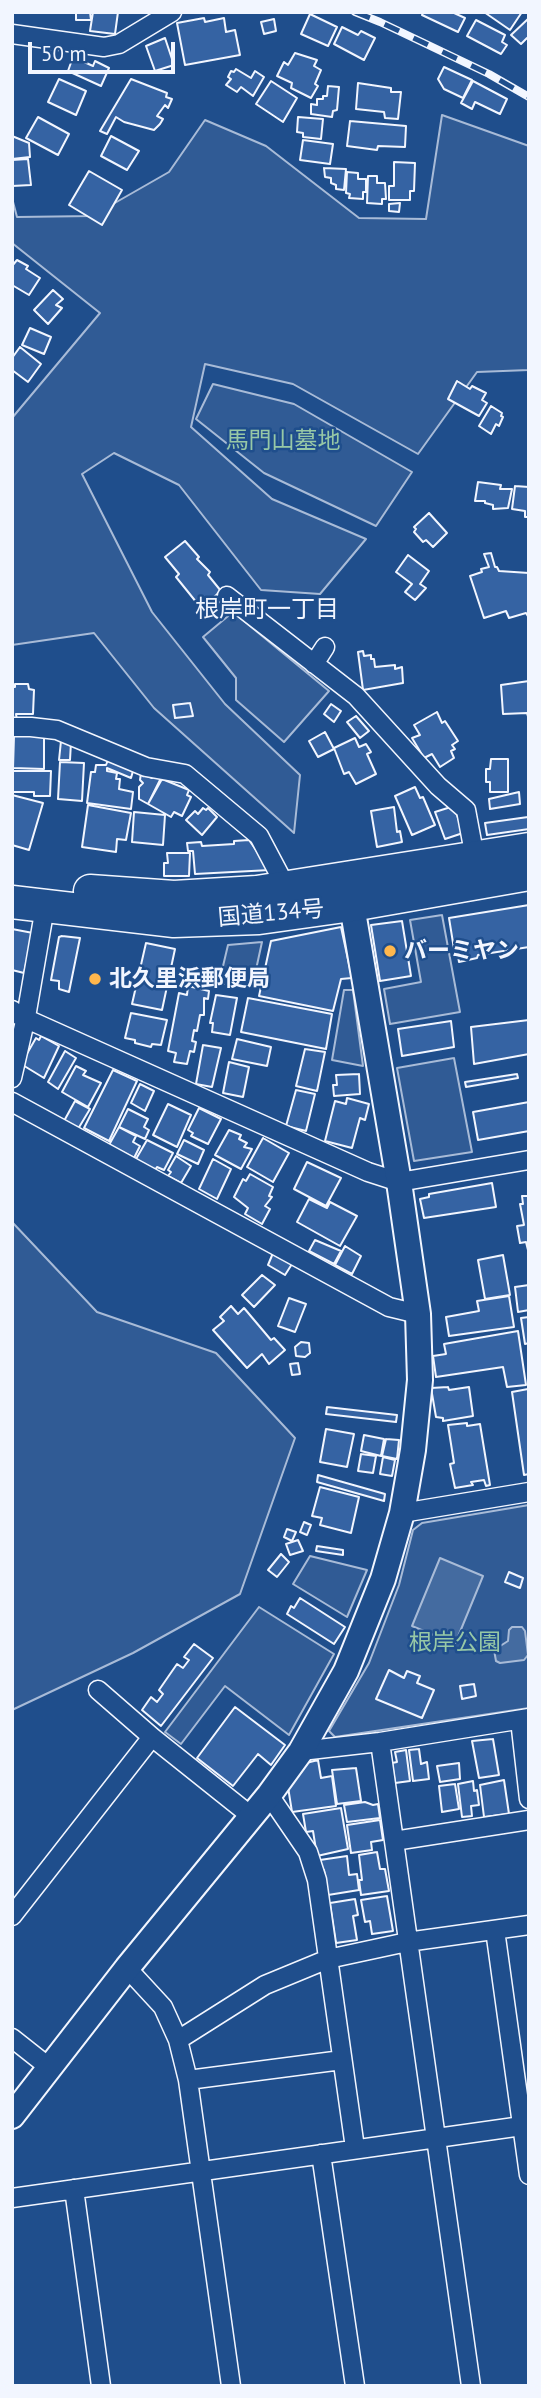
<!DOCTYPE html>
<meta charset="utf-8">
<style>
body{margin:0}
#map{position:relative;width:541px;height:2398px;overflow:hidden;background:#1f4e8c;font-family:"PT Sans",sans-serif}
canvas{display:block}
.frame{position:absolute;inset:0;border:14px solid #f2f6ff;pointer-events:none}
.scale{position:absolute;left:28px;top:42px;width:147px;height:32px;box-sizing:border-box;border:4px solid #f2f6ff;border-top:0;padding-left:9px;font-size:21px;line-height:24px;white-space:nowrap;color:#f2f6ff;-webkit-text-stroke:5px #1f4e8c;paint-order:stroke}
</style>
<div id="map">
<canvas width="541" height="2398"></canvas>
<div class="frame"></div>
<div class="scale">50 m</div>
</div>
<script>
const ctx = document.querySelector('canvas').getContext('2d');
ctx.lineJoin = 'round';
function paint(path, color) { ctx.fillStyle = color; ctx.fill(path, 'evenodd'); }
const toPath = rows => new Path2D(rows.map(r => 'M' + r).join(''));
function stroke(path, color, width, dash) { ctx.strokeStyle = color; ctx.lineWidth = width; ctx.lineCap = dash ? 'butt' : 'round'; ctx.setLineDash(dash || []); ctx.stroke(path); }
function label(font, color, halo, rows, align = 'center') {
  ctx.font = font + ' "PT Sans","Noto Sans JP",sans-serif'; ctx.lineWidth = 5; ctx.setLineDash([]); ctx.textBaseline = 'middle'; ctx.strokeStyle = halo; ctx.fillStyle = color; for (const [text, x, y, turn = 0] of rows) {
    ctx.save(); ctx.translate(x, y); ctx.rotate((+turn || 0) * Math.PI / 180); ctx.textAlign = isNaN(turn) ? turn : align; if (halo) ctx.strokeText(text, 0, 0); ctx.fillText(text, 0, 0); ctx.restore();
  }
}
const built = toPath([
 [442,115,529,146,529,370,477,372,418,454,293,384,205,364,191,427,272,499,366,539,320,594,261,590,179,485,114,453,82,474,152,612,225,704,300,775,294,833,154,708,94,633,12,645,12,418,100,313,12,243,12,198,17,217,92,216,169,172,205,120,266,146,359,218,426,219,442,115],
 [213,384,294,404,412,472,376,526,264,473,196,419,213,384],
 [233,612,329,691,284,742,236,700,236,678,203,637,233,612],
 [442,915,460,1012,390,1024,384,989,421,982,410,920,442,915],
 [262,942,252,988,219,983,228,945,262,942],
 [344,990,353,990,363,1066,332,1060,344,990],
 [454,1058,472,1152,414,1161,397,1068,454,1058],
 [12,1222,97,1312,216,1353,295,1438,240,1594,133,1653,12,1710,12,1222],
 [529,1505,529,1708,335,1737,329,1731,369,1663,399,1585,413,1530,422,1523,529,1505],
 [310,1556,367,1570,347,1617,293,1584,310,1556],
 [259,1607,334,1654,289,1735,225,1686,181,1744,165,1732,259,1607]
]);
paint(built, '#305b95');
stroke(built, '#a8bbd7', 2);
const water = toPath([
 [440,1558,483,1576,455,1644,412,1626,440,1558],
 [512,1627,522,1627,525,1631,528,1655,524,1660,500,1663,496,1661,494,1650,508,1641,509,1630,512,1627]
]);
paint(water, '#446ba0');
stroke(water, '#a8bbd7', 2);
const building = toPath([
 [76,12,90,12,91,20,76,20,76,12],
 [93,12,118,12,115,34,90,31,93,12],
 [423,12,452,12,465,18,458,32,422,15,423,12],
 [484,12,522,12,510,30,484,12],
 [310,14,337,27,328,46,301,34,310,14],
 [204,18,205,22,224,18,226,32,235,30,240,55,185,65,177,23,204,18],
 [529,18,529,39,527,38,521,44,511,35,529,18],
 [274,19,276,31,264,34,261,22,274,19],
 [476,20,505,35,502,42,507,45,501,54,467,36,476,20],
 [342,27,358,35,361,31,375,38,364,60,334,44,342,27],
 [165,38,174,65,155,71,146,46,165,38],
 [295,53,317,60,314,66,321,70,315,84,318,86,311,98,291,88,292,83,277,76,284,62,288,65,295,53],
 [73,57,93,66,95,61,109,68,101,86,68,71,73,57],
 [444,67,472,80,463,98,444,89,438,79,444,67],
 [236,69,251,78,255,71,264,77,253,96,241,87,237,92,226,85,231,79,228,77,231,71,234,72,236,69],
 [59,79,86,91,76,115,48,102,59,79],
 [131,79,167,93,166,97,172,99,168,108,165,105,157,116,163,119,160,124,154,130,124,122,116,117,107,134,100,131,131,79],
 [271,81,297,98,283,122,256,104,271,81],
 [473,81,507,99,500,114,475,102,472,109,461,103,473,81],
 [358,83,391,88,391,92,401,92,398,119,385,118,384,112,356,109,358,83],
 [328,86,339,87,337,110,333,111,332,117,311,114,311,104,317,105,317,99,323,99,323,96,327,96,328,86],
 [38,117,69,134,58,155,26,138,38,117],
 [298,117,323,119,321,139,303,137,303,133,297,132,298,117],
 [350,121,406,126,405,147,378,146,377,150,347,146,350,121],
 [12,136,29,143,30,157,12,159,12,136],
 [111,136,139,151,127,170,101,156,111,136],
 [303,140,333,144,330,164,300,160,303,140],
 [28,159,31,185,12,186,12,160,28,159],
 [394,162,415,163,414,191,410,191,410,200,389,200,389,186,394,186,394,162],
 [324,168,346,169,344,190,336,189,336,185,331,183,331,178,325,177,324,168],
 [89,171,122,190,102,225,69,205,89,171],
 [347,172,358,173,358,179,366,179,366,192,363,192,363,199,349,198,350,194,346,193,347,172],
 [368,176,377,176,377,183,385,183,386,199,382,199,382,204,367,203,368,176],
 [400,203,399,212,389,211,389,204,400,203],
 [17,260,28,266,26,269,40,278,29,295,12,285,12,266,17,260],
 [53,290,63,299,56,305,62,308,48,324,34,310,53,290],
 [30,328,51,337,44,354,22,345,30,328],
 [20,347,41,364,28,382,12,370,12,358,20,347],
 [457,381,470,389,472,386,486,393,482,400,487,403,479,416,448,399,457,381],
 [491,406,502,413,501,416,503,417,499,426,496,424,491,434,479,426,491,406],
 [478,482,501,485,500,489,512,489,508,508,493,509,493,505,485,503,485,501,475,501,478,482],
 [515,486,529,487,529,517,525,517,525,511,512,509,515,486],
 [429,513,447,533,433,547,426,540,423,542,414,532,416,529,414,527,429,513],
 [185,541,199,557,197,559,210,572,208,575,221,591,201,608,176,577,179,574,165,557,185,541],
 [491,553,495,567,497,567,499,571,529,573,529,618,526,613,509,618,506,611,484,618,470,576,482,572,481,569,489,567,484,554,491,553],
 [408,555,429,571,420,584,426,588,415,600,405,592,412,584,396,572,408,555],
 [363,651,364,656,371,655,371,659,374,659,375,667,395,665,395,669,402,667,403,683,363,690,358,652,363,651],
 [529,681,529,720,527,713,503,714,501,685,529,681],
 [15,684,28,684,29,689,34,690,33,714,16,714,17,720,12,720,12,687,15,687,15,684],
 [190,703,193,716,175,718,173,705,190,703],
 [331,704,341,711,334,722,324,714,331,704],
 [437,712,442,723,445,721,458,741,452,745,455,749,451,751,454,758,440,767,432,754,424,758,412,738,420,735,414,725,437,712],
 [356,716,369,731,360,738,347,722,356,716],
 [325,732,334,749,318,757,309,741,325,732],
 [44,735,44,769,13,768,14,736,44,735],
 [355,738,359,747,366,744,371,752,367,754,376,774,356,784,349,772,344,774,334,748,355,738],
 [61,741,71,742,70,760,59,760,61,741],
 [491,759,508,759,508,792,490,792,490,782,486,782,486,769,490,769,491,759],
 [108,760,133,771,131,778,107,768,107,771,117,773,116,779,120,779,119,789,133,792,131,809,87,803,91,772,95,772,96,765,106,765,108,760],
 [60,762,84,763,82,801,58,799,60,762],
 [13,771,51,771,50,796,34,796,34,792,13,792,13,771],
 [141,773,152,778,153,775,161,778,148,804,139,799,139,787,143,783,140,780,141,773],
 [162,779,189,790,187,795,191,797,182,816,174,812,171,817,148,804,162,779],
 [415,787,420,798,423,797,435,825,412,835,395,796,415,787],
 [519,792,520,804,490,809,489,799,519,792],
 [12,795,43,803,29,850,12,845,12,795],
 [88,805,131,813,126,840,117,839,116,852,82,847,88,805],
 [454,806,463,833,445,839,435,812,454,806],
 [394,807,397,832,400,831,402,842,377,847,371,811,394,807],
 [203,808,206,810,208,808,217,817,202,835,186,820,195,811,198,814,203,808],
 [134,812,165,815,163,845,132,842,134,812],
 [528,817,529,829,487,835,485,823,528,817],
 [249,840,270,870,195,874,193,851,188,851,187,843,201,842,202,846,234,844,234,841,249,840],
 [167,853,190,853,189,876,164,876,164,863,168,863,167,853],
 [529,905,529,947,478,955,477,958,459,962,457,949,454,949,449,918,529,905],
 [402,921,411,976,380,981,371,925,402,921],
 [341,927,352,978,341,979,333,1011,259,996,271,941,341,927],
 [12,929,33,933,24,973,12,970,12,929],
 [62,936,80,938,69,992,59,989,59,981,51,980,59,937,62,936],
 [146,943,175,949,162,1010,132,1004,146,943],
 [188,986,209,991,208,999,204,998,204,1015,200,1015,197,1031,194,1030,192,1041,196,1042,194,1052,190,1051,187,1064,174,1062,176,1053,168,1051,179,993,187,995,188,986],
 [216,995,237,998,230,1035,212,1032,213,1023,210,1023,216,995],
 [248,998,332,1014,326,1049,241,1032,248,998],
 [131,1013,167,1020,161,1045,152,1044,151,1047,135,1043,135,1040,125,1038,131,1013],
 [529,1020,529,1054,474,1064,471,1027,529,1020],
 [451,1021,454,1047,402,1056,398,1029,451,1021],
 [41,1036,59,1046,44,1078,21,1064,36,1038,39,1040,41,1036],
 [237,1039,271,1047,267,1066,232,1059,237,1039],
 [203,1045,221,1048,212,1087,196,1084,203,1045],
 [305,1049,325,1052,317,1091,296,1086,305,1049],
 [65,1051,76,1058,58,1089,48,1082,65,1051],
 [229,1062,249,1067,243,1097,223,1093,229,1062],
 [76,1066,86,1071,83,1075,101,1083,88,1107,62,1092,76,1066],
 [113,1070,137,1081,109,1141,84,1128,113,1070],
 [359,1074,360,1094,334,1096,333,1085,337,1085,336,1075,359,1074],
 [517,1074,518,1078,466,1087,465,1082,517,1074],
 [140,1084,154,1091,145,1111,131,1103,140,1084],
 [296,1090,315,1094,306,1131,286,1126,296,1090],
 [347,1098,369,1104,365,1120,360,1118,352,1148,325,1141,335,1101,346,1104,347,1098],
 [75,1101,90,1109,78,1129,64,1121,75,1101],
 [529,1102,529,1131,478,1140,473,1112,529,1102],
 [168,1104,191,1115,177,1147,153,1135,168,1104],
 [199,1108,221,1119,208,1144,191,1136,193,1133,188,1130,199,1108],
 [128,1109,148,1119,144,1127,149,1130,145,1139,119,1127,128,1109],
 [119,1127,136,1136,133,1142,140,1146,134,1158,109,1145,119,1127],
 [229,1130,241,1135,239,1139,247,1143,244,1147,252,1149,241,1169,215,1155,229,1130],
 [263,1138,289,1153,273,1182,247,1167,263,1138],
 [147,1140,173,1153,164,1170,157,1167,155,1170,136,1159,147,1140],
 [184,1140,204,1150,198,1164,177,1154,184,1140],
 [176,1156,191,1166,181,1183,168,1176,171,1172,168,1170,176,1156],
 [213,1159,231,1169,217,1199,199,1189,213,1159],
 [307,1162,341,1178,326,1206,294,1189,307,1162],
 [250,1174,273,1187,269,1196,272,1197,265,1206,270,1209,262,1224,245,1214,248,1208,234,1197,243,1179,246,1181,250,1174],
 [492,1183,496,1207,424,1218,420,1199,429,1197,429,1194,492,1183],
 [522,1196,529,1196,528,1250,526,1242,520,1243,517,1226,524,1225,520,1204,523,1204,522,1196],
 [309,1199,327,1208,330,1202,357,1216,340,1246,297,1222,309,1199],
 [315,1240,341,1251,334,1264,309,1251,315,1240],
 [345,1246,361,1256,352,1274,335,1265,345,1246],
 [273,1253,292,1264,285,1275,268,1265,273,1253],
 [503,1255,510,1295,485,1299,478,1260,503,1255],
 [262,1275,275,1285,254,1307,242,1295,262,1275],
 [529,1285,529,1310,518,1312,515,1287,529,1285],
 [509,1296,514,1327,449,1336,446,1317,479,1311,477,1301,509,1296],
 [289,1298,306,1304,295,1332,278,1326,289,1298],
 [231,1306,238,1314,244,1308,271,1340,274,1338,285,1350,269,1364,262,1354,247,1368,213,1330,224,1321,220,1317,231,1306],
 [529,1317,529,1343,525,1344,521,1318,529,1317],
 [518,1331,526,1385,507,1387,503,1367,436,1377,433,1356,446,1354,444,1344,518,1331],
 [301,1342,309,1343,310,1353,305,1357,296,1356,295,1347,301,1342],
 [298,1363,300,1374,292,1375,290,1364,298,1363],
 [448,1387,449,1390,469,1387,473,1416,443,1421,443,1418,436,1417,431,1388,448,1387],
 [528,1389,529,1474,524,1475,512,1392,528,1389],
 [327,1407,397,1415,396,1422,326,1414,327,1407],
 [467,1423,467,1426,480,1424,490,1485,486,1486,484,1480,471,1482,473,1485,455,1488,450,1464,454,1463,448,1425,467,1423],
 [326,1429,354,1434,347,1467,320,1462,326,1429],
 [364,1435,384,1439,381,1456,361,1451,364,1435],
 [386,1439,399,1440,397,1459,382,1456,386,1439],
 [361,1454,376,1456,373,1473,358,1471,361,1454],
 [383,1457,395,1460,392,1476,380,1474,383,1457],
 [318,1475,385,1494,384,1501,317,1482,318,1475],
 [320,1487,359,1497,351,1533,320,1525,322,1518,312,1516,320,1487],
 [304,1522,311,1525,307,1535,300,1532,304,1522],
 [287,1529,296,1532,292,1541,284,1537,287,1529],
 [298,1540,303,1551,290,1555,286,1544,298,1540],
 [317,1546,343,1550,343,1555,316,1551,317,1546],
 [281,1554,289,1562,277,1577,268,1570,281,1554],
 [509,1572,523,1578,520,1588,505,1582,509,1572],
 [300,1598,345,1627,334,1644,287,1614,291,1606,294,1608,300,1598],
 [194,1644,213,1658,161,1726,142,1710,151,1697,157,1702,163,1694,159,1690,177,1664,183,1668,189,1660,184,1657,194,1644],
 [389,1670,404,1678,407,1671,420,1676,417,1683,434,1690,422,1718,376,1699,389,1670],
 [474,1684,476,1696,462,1699,460,1686,474,1684],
 [235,1707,285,1745,271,1765,258,1754,233,1786,197,1758,235,1707],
 [493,1739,499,1775,479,1778,472,1741,493,1739],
 [419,1749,421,1764,427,1762,429,1779,413,1781,409,1750,419,1749],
 [406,1750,410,1781,395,1783,392,1763,397,1762,395,1752,406,1750],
 [318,1760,321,1778,332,1776,336,1806,292,1812,288,1787,306,1763,318,1760],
 [459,1763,460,1779,440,1782,437,1766,459,1763],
 [356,1768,361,1801,337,1804,332,1770,356,1768],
 [504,1780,509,1814,484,1817,480,1785,504,1780],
 [473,1781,474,1791,477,1790,479,1805,471,1806,472,1816,462,1817,458,1784,473,1781],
 [455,1784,459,1809,442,1812,439,1786,455,1784],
 [365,1802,373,1805,378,1804,380,1818,347,1822,344,1805,365,1802],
 [341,1808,348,1849,317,1856,313,1831,306,1832,303,1814,341,1808],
 [380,1820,383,1840,371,1842,372,1850,351,1853,347,1825,380,1820],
 [377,1852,380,1869,385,1869,389,1891,361,1895,359,1880,362,1880,359,1855,377,1852],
 [347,1856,349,1875,357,1874,359,1890,328,1895,324,1870,322,1870,320,1860,347,1856],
 [387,1896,393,1931,372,1934,370,1921,365,1922,361,1900,387,1896],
 [355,1899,358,1915,353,1916,357,1940,336,1943,330,1903,355,1899]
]);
paint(building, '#3563a3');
stroke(building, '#f2f6ff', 2);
const street = toPath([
 [12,34,104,47,119,44,172,12],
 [227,596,356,696,438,786,466,810,475,858],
 [314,664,325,647],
 [12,727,31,727,57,730,146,767,185,774,259,836,286,887],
 [12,1010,20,1016,368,1172,399,1182,529,1160],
 [12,1078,26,1017,45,907],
 [12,1102,389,1307,418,1314],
 [402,1513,529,1492],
 [98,1690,152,1737],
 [520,1720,529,1799],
 [380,1742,529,1718],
 [301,1751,380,1742,471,2386],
 [269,1795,308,1852,317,1880,355,2148],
 [394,1841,529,1820],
 [12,1916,152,1737,251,1816],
 [495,1930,529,2175],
 [127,1968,163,2007,178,2040,188,2080,231,2386],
 [12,2038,50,2068],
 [178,2040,265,1985,328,1959,407,1942,529,1925],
 [188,2080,342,2060],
 [321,2154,355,2386],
 [74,2189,101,2386],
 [12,2198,529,2125]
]);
const secondary = toPath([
 [12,2116,127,1968,269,1795,301,1751,346,1671,383,1579,402,1513,413,1450,420,1380,418,1314,399,1182,349,888]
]);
const highway = toPath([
 [90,891,174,897,257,892,529,849],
 [12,902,174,921,259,918,352,905,529,874]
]);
stroke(street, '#f2f6ff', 21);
stroke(secondary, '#f2f6ff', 28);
stroke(highway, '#f2f6ff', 35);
stroke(street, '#1f4e8c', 18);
stroke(secondary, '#1f4e8c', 24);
stroke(highway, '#1f4e8c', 32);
const rail = toPath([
 [355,12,380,22,489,74,529,97]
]);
stroke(rail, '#f2f6ff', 8);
stroke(rail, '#1f4e8c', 5, [16]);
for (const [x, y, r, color] of [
 [390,951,7,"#ffb74d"],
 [95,979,7,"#ffb74d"]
]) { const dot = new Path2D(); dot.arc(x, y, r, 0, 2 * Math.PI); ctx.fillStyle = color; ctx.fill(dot); stroke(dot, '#1f4e8c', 2.5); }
label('23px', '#97c8a6', '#1f4e8c', [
 ["馬門山墓地",283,441],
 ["根岸公園",455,1643]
]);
label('23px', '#f2f6ff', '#1f4e8c', [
 ["国道134号",271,914,-5]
]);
label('bold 23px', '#f2f6ff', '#1f4e8c', [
 ["バーミヤン",404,951],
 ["北久里浜郵便局",109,979]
], 'left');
label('24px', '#f2f6ff', '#1f4e8c', [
 ["根岸町一丁目",267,610]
]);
</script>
